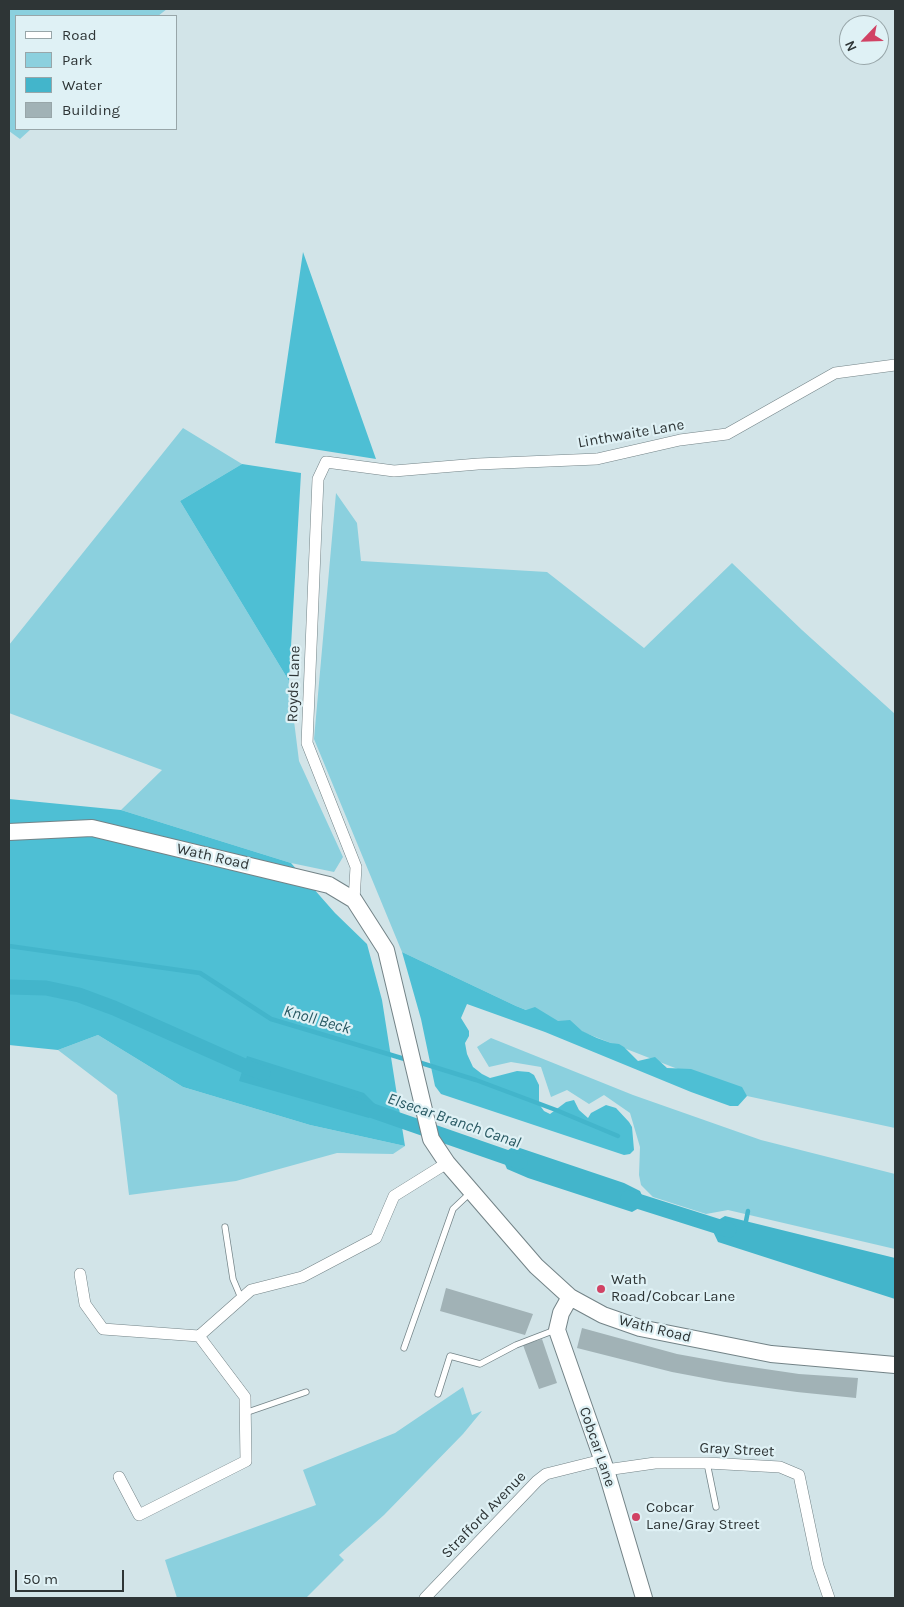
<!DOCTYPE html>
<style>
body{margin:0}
#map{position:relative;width:904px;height:1607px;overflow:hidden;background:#d2e4e8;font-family:Karla,sans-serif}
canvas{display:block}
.frame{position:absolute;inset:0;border:10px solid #2e3536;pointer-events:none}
.legend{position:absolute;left:15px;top:15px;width:162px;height:115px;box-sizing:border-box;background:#dff1f5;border:1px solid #98a6a9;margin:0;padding:6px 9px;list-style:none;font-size:15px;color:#2e3536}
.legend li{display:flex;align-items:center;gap:10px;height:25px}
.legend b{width:25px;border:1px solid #98a6a9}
.north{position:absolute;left:839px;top:15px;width:50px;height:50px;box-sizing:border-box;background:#dff1f5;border:1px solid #98a6a9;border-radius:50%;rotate:246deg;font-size:14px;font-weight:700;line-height:20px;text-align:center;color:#2e3536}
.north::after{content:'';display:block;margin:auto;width:18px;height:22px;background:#d14264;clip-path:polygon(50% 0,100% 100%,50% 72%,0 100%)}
.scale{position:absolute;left:15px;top:1570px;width:109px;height:22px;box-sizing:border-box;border:2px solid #2e3536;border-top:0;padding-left:6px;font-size:15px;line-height:18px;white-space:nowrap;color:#2e3536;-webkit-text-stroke:4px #dff1f5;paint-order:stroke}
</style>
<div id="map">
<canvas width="904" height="1607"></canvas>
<div class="frame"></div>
<ul class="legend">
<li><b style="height:6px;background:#fff"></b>Road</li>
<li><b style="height:14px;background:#8bd0de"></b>Park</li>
<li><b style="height:14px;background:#43b5cb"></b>Water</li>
<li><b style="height:14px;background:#a1b2b6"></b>Building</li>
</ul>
<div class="north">N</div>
<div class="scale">50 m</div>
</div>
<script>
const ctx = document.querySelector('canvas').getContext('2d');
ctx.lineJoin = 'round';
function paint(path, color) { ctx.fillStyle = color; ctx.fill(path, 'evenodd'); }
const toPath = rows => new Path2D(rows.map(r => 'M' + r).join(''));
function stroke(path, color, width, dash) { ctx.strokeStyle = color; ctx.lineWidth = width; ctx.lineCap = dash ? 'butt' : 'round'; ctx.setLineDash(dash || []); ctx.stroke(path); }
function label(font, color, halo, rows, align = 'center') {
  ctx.font = font + ' Karla,sans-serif'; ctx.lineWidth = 4.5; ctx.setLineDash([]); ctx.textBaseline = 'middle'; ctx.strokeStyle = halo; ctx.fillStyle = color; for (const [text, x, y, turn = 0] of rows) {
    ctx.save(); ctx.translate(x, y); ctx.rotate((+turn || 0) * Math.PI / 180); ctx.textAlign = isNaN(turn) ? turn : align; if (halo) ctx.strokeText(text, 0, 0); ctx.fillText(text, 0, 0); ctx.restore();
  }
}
paint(toPath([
 [9,9,167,9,158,16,16,16,16,129,31,129,20,139,9,131],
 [183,428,242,464,180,501,289,681,299,761,343,857,334,872,291,863,121,810,162,770,9,713,9,645],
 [336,493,357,523,361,561,547,572,644,648,732,563,802,630,895,714,895,1128,747,1096,516,1006,402,952,314,739],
 [98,1035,183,1087,310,1125,405,1146,393,1154,337,1153,236,1181,129,1195,117,1095,58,1050],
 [491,1038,633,1095,761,1140,895,1174,895,1249,728,1210,706,1214,653,1197,641,1185,639,1175,640,1147,630,1113,604,1095,589,1104,567,1090,551,1097,541,1067,511,1062,489,1067,477,1047],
 [463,1387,472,1415,482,1411,463,1434,384,1515,339,1555,344,1560,306,1598,177,1598,165,1560,316,1505,303,1470,395,1433]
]), '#8bd0de');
paint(toPath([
 [303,252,376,459,275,443],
 [242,464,301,473,289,681,180,501],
 [9,799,121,810,291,863,335,913,367,944,382,1000,405,1146,310,1125,183,1087,98,1035,58,1050,9,1045],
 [402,952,516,1006,526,1010,535,1007,558,1021,570,1020,582,1031,597,1038,611,1043,619,1044,624,1047,638,1061,655,1057,667,1068,691,1069,742,1087,747,1096,738,1106,730,1106,691,1092,545,1032,467,1004,461,1018,469,1031,469,1036,465,1043,467,1054,473,1067,482,1074,490,1078,517,1071,529,1072,534,1075,539,1085,539,1104,544,1111,550,1114,566,1102,574,1100,579,1110,588,1118,591,1113,606,1105,616,1108,629,1122,632,1127,634,1150,630,1154,624,1155,441,1094,435,1086,421,1019]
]), '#4ebfd4');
paint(toPath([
 [247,1056,364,1093,376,1105,369,1118,239,1081],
 [514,1146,624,1183,640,1191,646,1204,632,1212,528,1178,507,1169,501,1155],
 [725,1216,895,1258,895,1299,718,1242,710,1225]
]), '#43b5cb');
stroke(toPath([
 [9,946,200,973,271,1019,408,1060],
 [418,1062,476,1080,556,1110,618,1136],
 [746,1221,748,1211]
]), '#43b5cb', 4.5);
stroke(toPath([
 [9,987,46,988,79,995,114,1008,247,1067,263,1073],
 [353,1104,520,1162],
 [628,1198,729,1230]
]), '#43b5cb', 15);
paint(toPath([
 [446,1288,533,1314,525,1335,440,1311],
 [582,1328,677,1354,738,1365,799,1374,858,1378,856,1398,797,1392,725,1382,672,1372,577,1348],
 [542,1339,557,1383,539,1389,523,1345]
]), '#a1b2b6');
const lane = toPath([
 [225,1227,233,1279,241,1298],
 [404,1348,453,1209,470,1193],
 [438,1394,450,1356,480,1364,516,1345,555,1330],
 [245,1413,306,1392],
 [707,1463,716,1507]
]);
const street = toPath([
 [354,900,356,867,307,743,318,479,326,462,394,471,478,464,597,459,680,440,727,434,835,373,895,365],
 [80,1274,85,1304,103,1329,199,1336,251,1290,302,1277,376,1238,394,1196,447,1163],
 [606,1470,655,1463,707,1463,780,1467,799,1475,818,1566,829,1598],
 [119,1477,139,1515,246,1461,245,1397,199,1336],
 [425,1598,537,1481,546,1474,602,1460]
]);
const secondary = toPath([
 [9,832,92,828,329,885,354,900,386,950,431,1139,447,1163,536,1266,570,1297,603,1315,640,1328,771,1354,895,1365],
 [570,1297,561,1313,557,1330,606,1470,644,1598]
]);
stroke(lane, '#738387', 7);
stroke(street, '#738387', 12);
stroke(secondary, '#738387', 18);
stroke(lane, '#fff', 5.5);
stroke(street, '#fff', 11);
stroke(secondary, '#fff', 16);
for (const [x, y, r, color] of [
 [601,1289,5,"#d14264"],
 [636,1517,5,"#d14264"]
]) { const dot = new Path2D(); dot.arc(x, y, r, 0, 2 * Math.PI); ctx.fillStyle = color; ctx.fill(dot); stroke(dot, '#dff1f5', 2); }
label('15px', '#2e3536', '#dff1f5', [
 ["Linthwaite Lane",631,434,-10],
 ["Royds Lane",294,684,-88],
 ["Wath Road",213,857,13],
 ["Wath Road",655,1329,14],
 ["Cobcar Lane",597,1447,71],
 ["Gray Street",737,1450,3],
 ["Strafford Avenue",484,1515,-46]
]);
label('15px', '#2e3536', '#dff1f5', [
 ["Wath",611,1280],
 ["Road/Cobcar Lane",611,1297],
 ["Cobcar",646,1508],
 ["Lane/Gray Street",646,1525]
], 'left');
label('italic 16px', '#285862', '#dff1f5', [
 ["Knoll Beck",317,1020,16],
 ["Elsecar Branch Canal",454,1121,19]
]);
</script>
